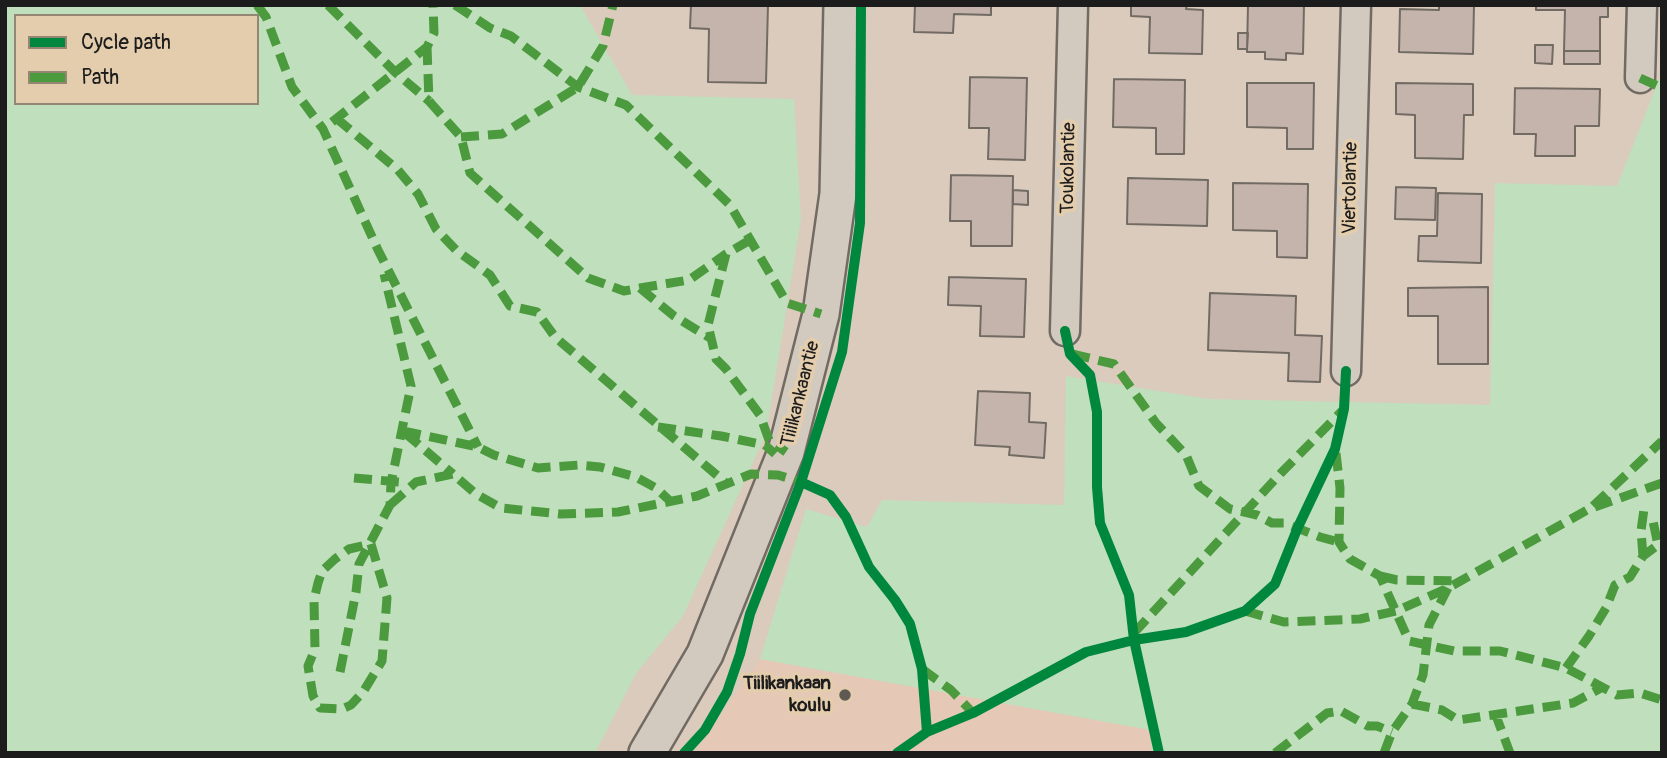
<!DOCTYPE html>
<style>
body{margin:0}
#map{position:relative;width:1667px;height:758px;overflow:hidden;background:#dbcbbc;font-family:Pangolin,sans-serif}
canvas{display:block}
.frame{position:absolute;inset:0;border:7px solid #1c1c1c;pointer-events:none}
.legend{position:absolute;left:14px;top:14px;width:245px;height:91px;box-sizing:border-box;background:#e4cdad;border:2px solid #948673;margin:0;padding:9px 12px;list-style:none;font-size:21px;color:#1c1c1c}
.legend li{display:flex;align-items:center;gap:14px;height:35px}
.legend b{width:35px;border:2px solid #948673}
</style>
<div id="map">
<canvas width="1667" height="758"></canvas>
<div class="frame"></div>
<ul class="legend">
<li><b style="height:9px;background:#00873e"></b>Cycle path</li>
<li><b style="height:9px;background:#4c9a3e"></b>Path</li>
</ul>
</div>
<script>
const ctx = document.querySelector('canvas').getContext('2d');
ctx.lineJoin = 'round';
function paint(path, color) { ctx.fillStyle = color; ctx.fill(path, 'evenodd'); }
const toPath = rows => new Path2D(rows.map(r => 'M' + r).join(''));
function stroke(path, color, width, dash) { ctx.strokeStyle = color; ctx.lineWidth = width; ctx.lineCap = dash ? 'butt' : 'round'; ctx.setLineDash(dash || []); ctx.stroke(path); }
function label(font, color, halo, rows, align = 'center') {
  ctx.font = font + ' Pangolin,sans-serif'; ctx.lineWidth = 7; ctx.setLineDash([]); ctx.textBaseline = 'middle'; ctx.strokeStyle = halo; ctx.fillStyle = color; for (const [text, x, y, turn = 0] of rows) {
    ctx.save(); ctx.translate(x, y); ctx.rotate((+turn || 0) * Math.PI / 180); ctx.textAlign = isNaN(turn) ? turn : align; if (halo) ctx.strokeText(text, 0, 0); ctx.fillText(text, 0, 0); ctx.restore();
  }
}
paint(toPath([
 [760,659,1151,730,1152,753,694,753]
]), '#e5c8b6');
paint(toPath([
 [5,5,580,5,632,95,794,99,801,219,766,434,683,616,637,672,595,753,5,753],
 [16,16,257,16,257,103,16,103],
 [1662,72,1662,753,1152,753,1150,730,760,659,806,509,867,527,882,500,1064,505,1066,376,1208,399,1490,405,1495,183,1617,186]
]), '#c0dfbd');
const building = toPath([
 [691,5,768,5,766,83,708,82,709,29,690,28,691,5],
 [915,5,991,5,991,15,954,14,953,33,914,32,915,5],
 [1131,5,1187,5,1186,9,1203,10,1202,54,1149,53,1150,17,1131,16,1131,5],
 [1248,5,1304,5,1303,54,1286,53,1286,60,1265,59,1265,52,1247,52,1248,5],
 [1439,5,1474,5,1473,54,1399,52,1400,9,1439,10,1439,5],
 [1536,5,1608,5,1608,17,1600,17,1600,51,1564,51,1565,10,1536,10,1536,5],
 [1238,33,1248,33,1247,49,1238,49,1238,33],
 [1535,45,1553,45,1552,64,1535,63,1535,45],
 [1564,51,1600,51,1600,64,1564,64,1564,51],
 [970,77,1027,78,1025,160,988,159,989,128,969,128,970,77],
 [1114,79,1185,80,1184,154,1156,154,1156,128,1113,127,1114,79],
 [1247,83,1314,83,1313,149,1287,149,1287,128,1247,127,1247,83],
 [1396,83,1473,84,1473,115,1464,115,1463,159,1415,158,1415,115,1396,114,1396,83],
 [1515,88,1600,89,1599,126,1575,126,1575,156,1535,156,1536,134,1514,134,1515,88],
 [951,175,1013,176,1012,246,971,246,971,221,950,221,951,175],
 [1128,178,1208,180,1207,226,1127,224,1128,178],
 [1233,183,1308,184,1307,258,1277,257,1277,231,1233,230,1233,183],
 [1396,187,1436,188,1435,220,1395,219,1396,187],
 [1013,190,1028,191,1028,205,1013,204,1013,190],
 [1438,193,1482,194,1481,263,1418,261,1419,236,1437,236,1438,193],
 [949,277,1026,279,1024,337,980,336,981,306,948,305,949,277],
 [1488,287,1488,364,1438,364,1438,316,1408,316,1408,288,1488,287],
 [1210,293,1296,296,1295,335,1322,336,1320,382,1288,381,1289,353,1208,350,1210,293],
 [978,391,1030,393,1029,422,1046,423,1044,458,1009,455,1010,447,975,445,978,391]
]);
paint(building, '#c4b4ac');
stroke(building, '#726b64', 2);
const minor = toPath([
 [1640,78,1642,5],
 [1065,331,1073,5],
 [1346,371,1356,5]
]);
const tertiary = toPath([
 [647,753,705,654,786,452,821,314,838,194,842,5]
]);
stroke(minor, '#726b64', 33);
stroke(tertiary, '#726b64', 40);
stroke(minor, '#d3cabf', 28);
stroke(tertiary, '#d3cabf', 35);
stroke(toPath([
 [257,5,266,17,292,87,323,129,378,250,478,447],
 [328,5,395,72,429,101],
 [455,5,490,28,511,36,578,87,626,105,730,205,787,303,821,314],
 [427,47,429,101,461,137,470,173,588,278,624,291,640,288,689,280,726,254],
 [1640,78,1662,88],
 [336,118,398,170,418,194,436,229,456,250,490,275,510,306,537,312,555,337,726,483],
 [332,122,427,47,434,33,433,5],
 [461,137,502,134,578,87,603,46,613,5],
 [750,240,726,254,708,325,716,359,726,369,760,415,769,440,786,452],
 [640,288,674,316,710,338],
 [1072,354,1114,364,1156,423,1186,455,1199,486,1230,509,1257,515,1272,523,1284,523,1320,537,1339,542],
 [658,427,721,436,765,445,775,454],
 [403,431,478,447,494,455,538,468,579,465,600,467,636,477,656,488,670,501],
 [405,433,453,474],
 [1336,453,1340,488,1339,542,1350,559,1380,576,1409,641,1454,651,1500,651,1566,668,1617,695,1640,693,1662,700],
 [354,478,399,482],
 [390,505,416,482,453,474,476,494,501,508,561,514,618,512,697,496,751,474,778,475,801,482],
 [1593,506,1662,441],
 [371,544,387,598,382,661,363,692,351,705,342,709,320,708,313,696,308,666,315,649,314,600,318,583,322,571,335,559,349,549,371,544],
 [1643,556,1641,531,1644,509],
 [1380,576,1397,580,1461,581],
 [1245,611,1284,622,1360,619,1396,611,1448,588,1589,509,1662,483],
 [1134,633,1281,473,1342,411],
 [1566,668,1589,636,1606,608,1615,585,1630,577,1643,556,1658,545,1653,521],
 [922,669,951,690,973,713],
 [340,672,356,592,359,564,390,505,391,483,411,386,384,274],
 [1412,704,1442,710,1458,720,1573,703,1601,688],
 [1495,713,1510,753],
 [1275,753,1327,713,1341,711,1368,726,1377,726,1392,732],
 [1384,753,1392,732,1412,704,1423,675,1429,625,1448,588]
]), '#4c9a3e', 9, [18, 9]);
stroke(toPath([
 [1065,331,1070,354,1090,375,1097,412,1097,487,1100,523,1129,595,1134,640,1159,753],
 [801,482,830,495,846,517,869,567,895,600,910,624,922,669,927,732],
 [684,753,705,730,727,692,740,654,750,614,801,482,842,352,860,223,861,5],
 [897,753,927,732,973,713,1086,652,1134,640,1186,632,1245,611,1275,584,1298,527,1335,449,1344,409,1346,371]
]), '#00873e', 10);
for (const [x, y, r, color] of [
 [845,695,7,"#5f5954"]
]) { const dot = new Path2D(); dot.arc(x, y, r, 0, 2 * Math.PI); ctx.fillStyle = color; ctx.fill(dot); stroke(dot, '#e4cdad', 2.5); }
label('19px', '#1c1c1c', '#e4cdad', [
 ["Toukolantie",1069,168,-89],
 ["Viertolantie",1351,188,-89],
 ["Tiilikankaantie",801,394,-76]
]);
label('bold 19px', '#1c1c1c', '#e4cdad', [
 ["Tiilikankaan",831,684],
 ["koulu",831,706]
], 'right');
</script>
